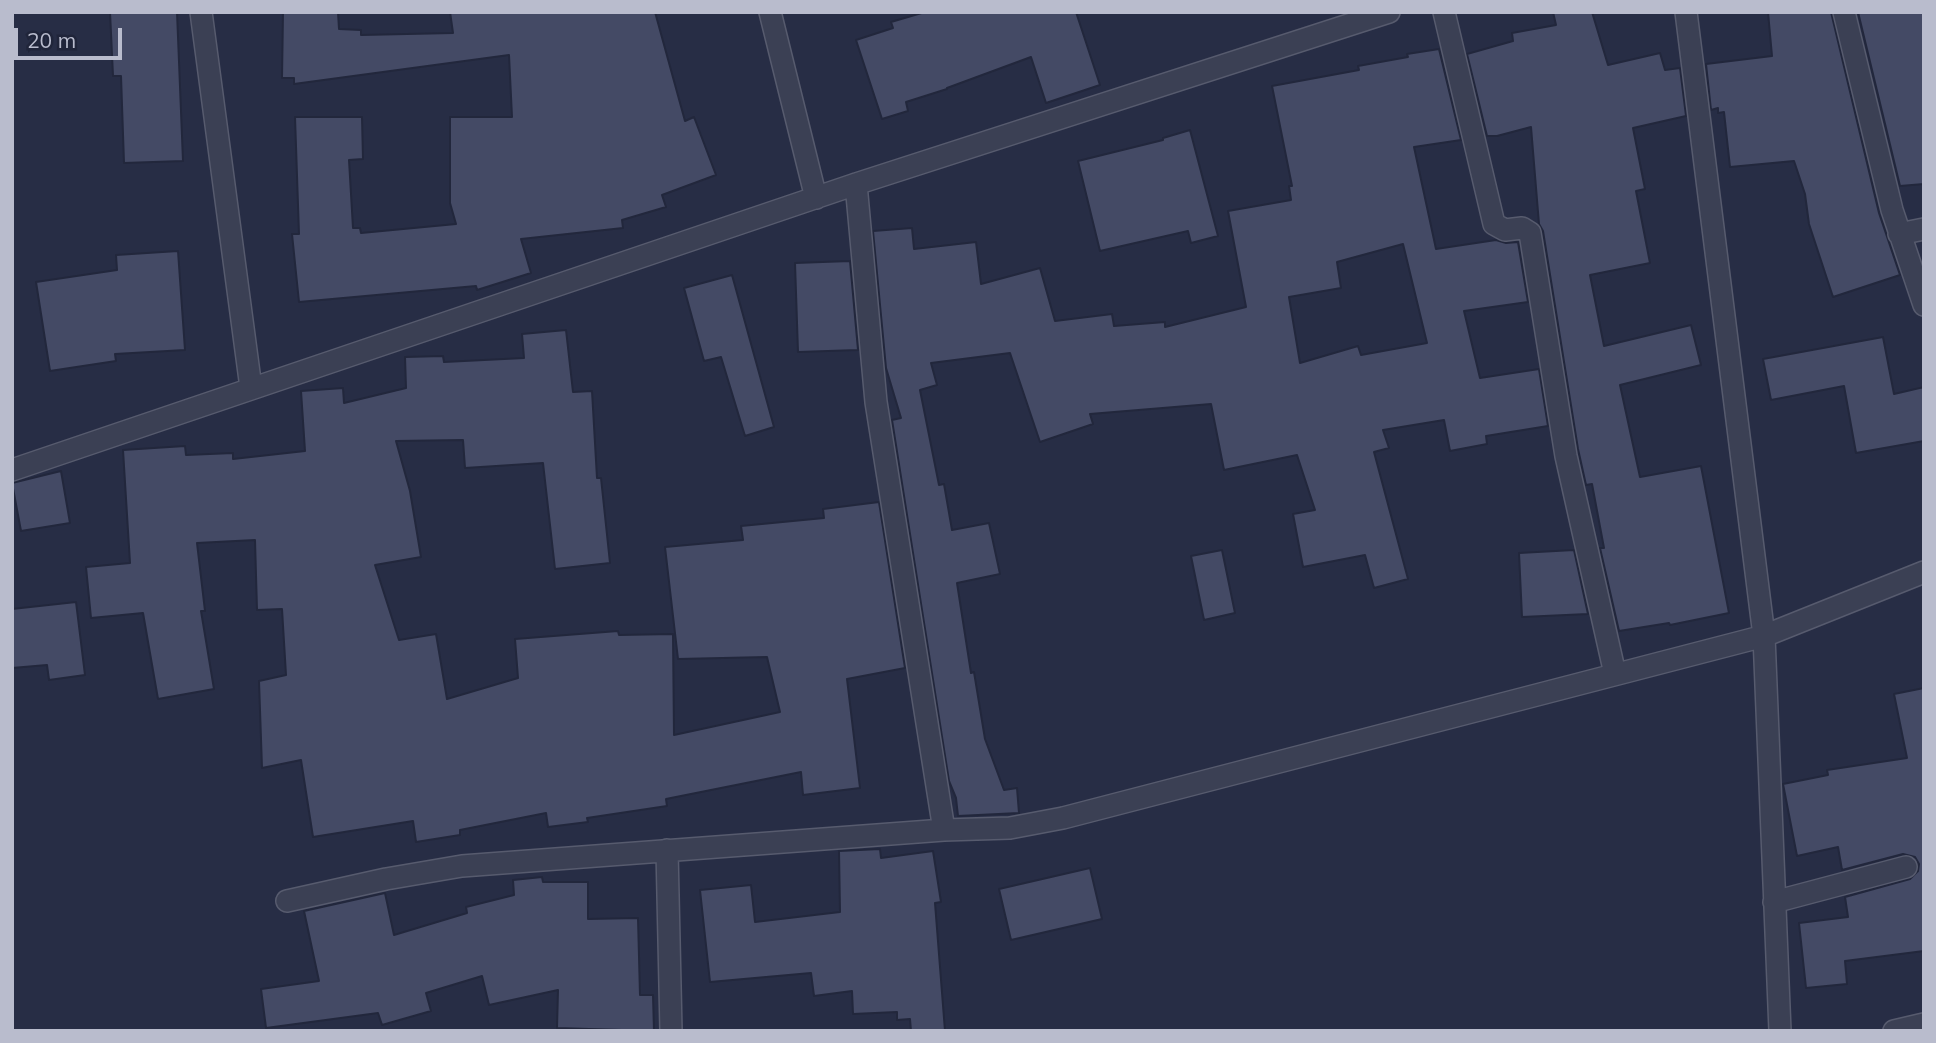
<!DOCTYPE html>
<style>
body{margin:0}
#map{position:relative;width:1936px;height:1043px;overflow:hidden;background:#272d45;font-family:Mulish,sans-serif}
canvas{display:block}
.frame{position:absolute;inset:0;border:14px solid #b9bccd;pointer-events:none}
.scale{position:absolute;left:14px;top:28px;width:108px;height:32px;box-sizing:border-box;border:4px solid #b9bccd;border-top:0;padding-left:9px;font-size:21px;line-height:24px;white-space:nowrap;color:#b9bccd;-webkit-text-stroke:5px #20253a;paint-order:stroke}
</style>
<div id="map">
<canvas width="1936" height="1043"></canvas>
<div class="frame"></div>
<div class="scale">20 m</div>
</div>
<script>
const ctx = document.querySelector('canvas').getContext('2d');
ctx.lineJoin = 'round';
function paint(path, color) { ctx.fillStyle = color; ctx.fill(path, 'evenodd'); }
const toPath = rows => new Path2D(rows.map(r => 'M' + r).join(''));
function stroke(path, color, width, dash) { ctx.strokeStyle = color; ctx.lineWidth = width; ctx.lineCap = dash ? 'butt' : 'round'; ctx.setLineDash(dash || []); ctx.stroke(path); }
const building = toPath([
 [110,12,177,12,183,161,124,163,121,76,113,76,110,12],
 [283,12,338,12,339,29,361,30,361,35,453,33,450,12,655,12,685,121,694,117,716,175,662,195,666,207,622,220,623,228,521,239,531,273,477,290,476,286,299,302,292,234,299,234,295,117,362,117,363,159,349,160,353,228,360,228,361,233,456,224,450,203,450,117,512,117,509,55,294,84,294,78,282,78,283,12],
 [925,12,1076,12,1100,85,1046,103,1031,57,947,88,947,89,906,102,908,111,882,119,856,40,893,28,891,22,925,12],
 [1553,12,1592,12,1608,65,1660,53,1665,70,1680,68,1686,116,1633,128,1645,189,1636,191,1650,263,1590,275,1604,346,1691,325,1701,365,1620,385,1640,477,1701,466,1729,613,1670,625,1669,623,1619,631,1600,548,1604,548,1592,484,1586,485,1578,449,1543,231,1539,224,1531,127,1497,136,1487,136,1467,54,1513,41,1512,33,1556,25,1553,12],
 [1768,12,1831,12,1879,213,1900,275,1833,297,1809,224,1805,194,1794,161,1730,167,1724,112,1718,113,1718,108,1711,110,1706,64,1772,56,1768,12],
 [1858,12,1924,12,1924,184,1900,186,1858,12],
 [1439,49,1461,140,1414,147,1436,249,1496,240,1506,243,1518,242,1528,302,1464,311,1480,378,1539,369,1548,426,1486,436,1487,444,1450,451,1444,420,1383,430,1389,448,1374,452,1408,579,1374,588,1365,555,1303,567,1293,514,1315,510,1297,455,1224,470,1211,404,1090,414,1093,424,1040,442,1010,353,931,363,937,385,920,390,939,485,944,484,952,530,989,523,1000,574,957,583,971,673,974,672,985,739,1004,790,1017,788,1019,813,958,816,956,798,949,781,892,420,901,418,886,368,873,231,912,228,914,249,976,242,981,284,1040,268,1055,321,1112,314,1114,326,1165,322,1165,327,1246,307,1228,211,1291,200,1289,186,1292,186,1272,86,1359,70,1358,66,1408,57,1407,54,1439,49],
 [1403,244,1427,343,1361,355,1358,346,1300,363,1289,297,1341,288,1337,262,1403,244],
 [1190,130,1218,236,1191,243,1188,231,1100,251,1078,161,1163,140,1163,138,1190,130],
 [178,251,185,350,115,354,116,361,50,371,36,282,117,270,116,255,178,251],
 [850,261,858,350,798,352,795,263,850,261],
 [732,275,774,427,745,436,721,357,704,361,684,288,732,275],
 [566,330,573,392,592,391,597,478,601,478,610,563,555,569,543,463,465,468,463,440,396,441,410,491,421,557,375,565,399,640,436,634,447,699,518,678,515,639,618,631,619,635,673,634,674,735,780,712,767,657,678,659,665,547,743,540,741,526,824,518,823,509,879,502,905,668,847,679,860,788,803,795,801,772,666,799,667,806,587,818,588,822,548,827,546,813,460,830,460,835,416,842,413,821,313,837,301,760,262,768,259,681,286,675,282,609,257,610,255,540,197,543,205,611,201,611,214,689,158,699,143,613,91,618,86,567,130,563,123,450,185,446,186,455,233,453,233,459,305,451,301,391,343,388,344,403,406,388,405,357,443,356,444,362,524,358,522,334,566,330],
 [1883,337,1894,394,1924,387,1924,441,1856,453,1844,386,1771,400,1763,359,1883,337],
 [61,471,70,523,21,531,12,483,61,471],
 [1222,550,1235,613,1204,620,1191,556,1222,550],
 [1574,550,1588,614,1522,617,1519,553,1574,550],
 [76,602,85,675,49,680,47,665,12,668,12,609,76,602],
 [1924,688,1924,951,1845,961,1847,984,1806,988,1799,923,1848,917,1845,897,1910,879,1918,871,1919,864,1915,857,1903,854,1842,870,1838,847,1797,856,1783,784,1828,775,1827,770,1907,758,1894,694,1924,688],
 [880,849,881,858,933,851,941,902,935,903,945,1031,911,1031,910,1019,897,1020,897,1012,853,1014,852,991,814,996,811,973,710,982,700,890,751,885,755,922,840,912,839,851,880,849],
 [1090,868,1102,919,1011,940,999,889,1090,868],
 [542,877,543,882,588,882,588,919,638,918,640,995,653,995,654,1031,557,1028,558,990,489,1005,482,976,426,993,431,1011,382,1025,378,1013,266,1028,261,989,319,981,304,911,385,893,394,935,467,913,466,907,514,895,513,880,542,877]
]);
paint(building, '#444a65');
stroke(building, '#22273c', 2);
const minor = toPath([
 [201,12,251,388],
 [770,12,816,198],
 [1444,12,1494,224,1505,230,1522,228,1530,233,1566,456,1615,674],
 [1686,12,1764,636,1780,1031],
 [1844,12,1892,210,1924,305],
 [856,184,876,402,944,830],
 [1899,234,1924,229],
 [12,470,856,184,1389,12],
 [667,850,671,1031],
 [287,901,386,879,462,866,944,830,1010,828,1063,818,1764,636,1924,572],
 [1774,902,1906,867],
 [1894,1031,1924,1024]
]);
stroke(minor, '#575b6e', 24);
stroke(minor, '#3b4054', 21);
</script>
